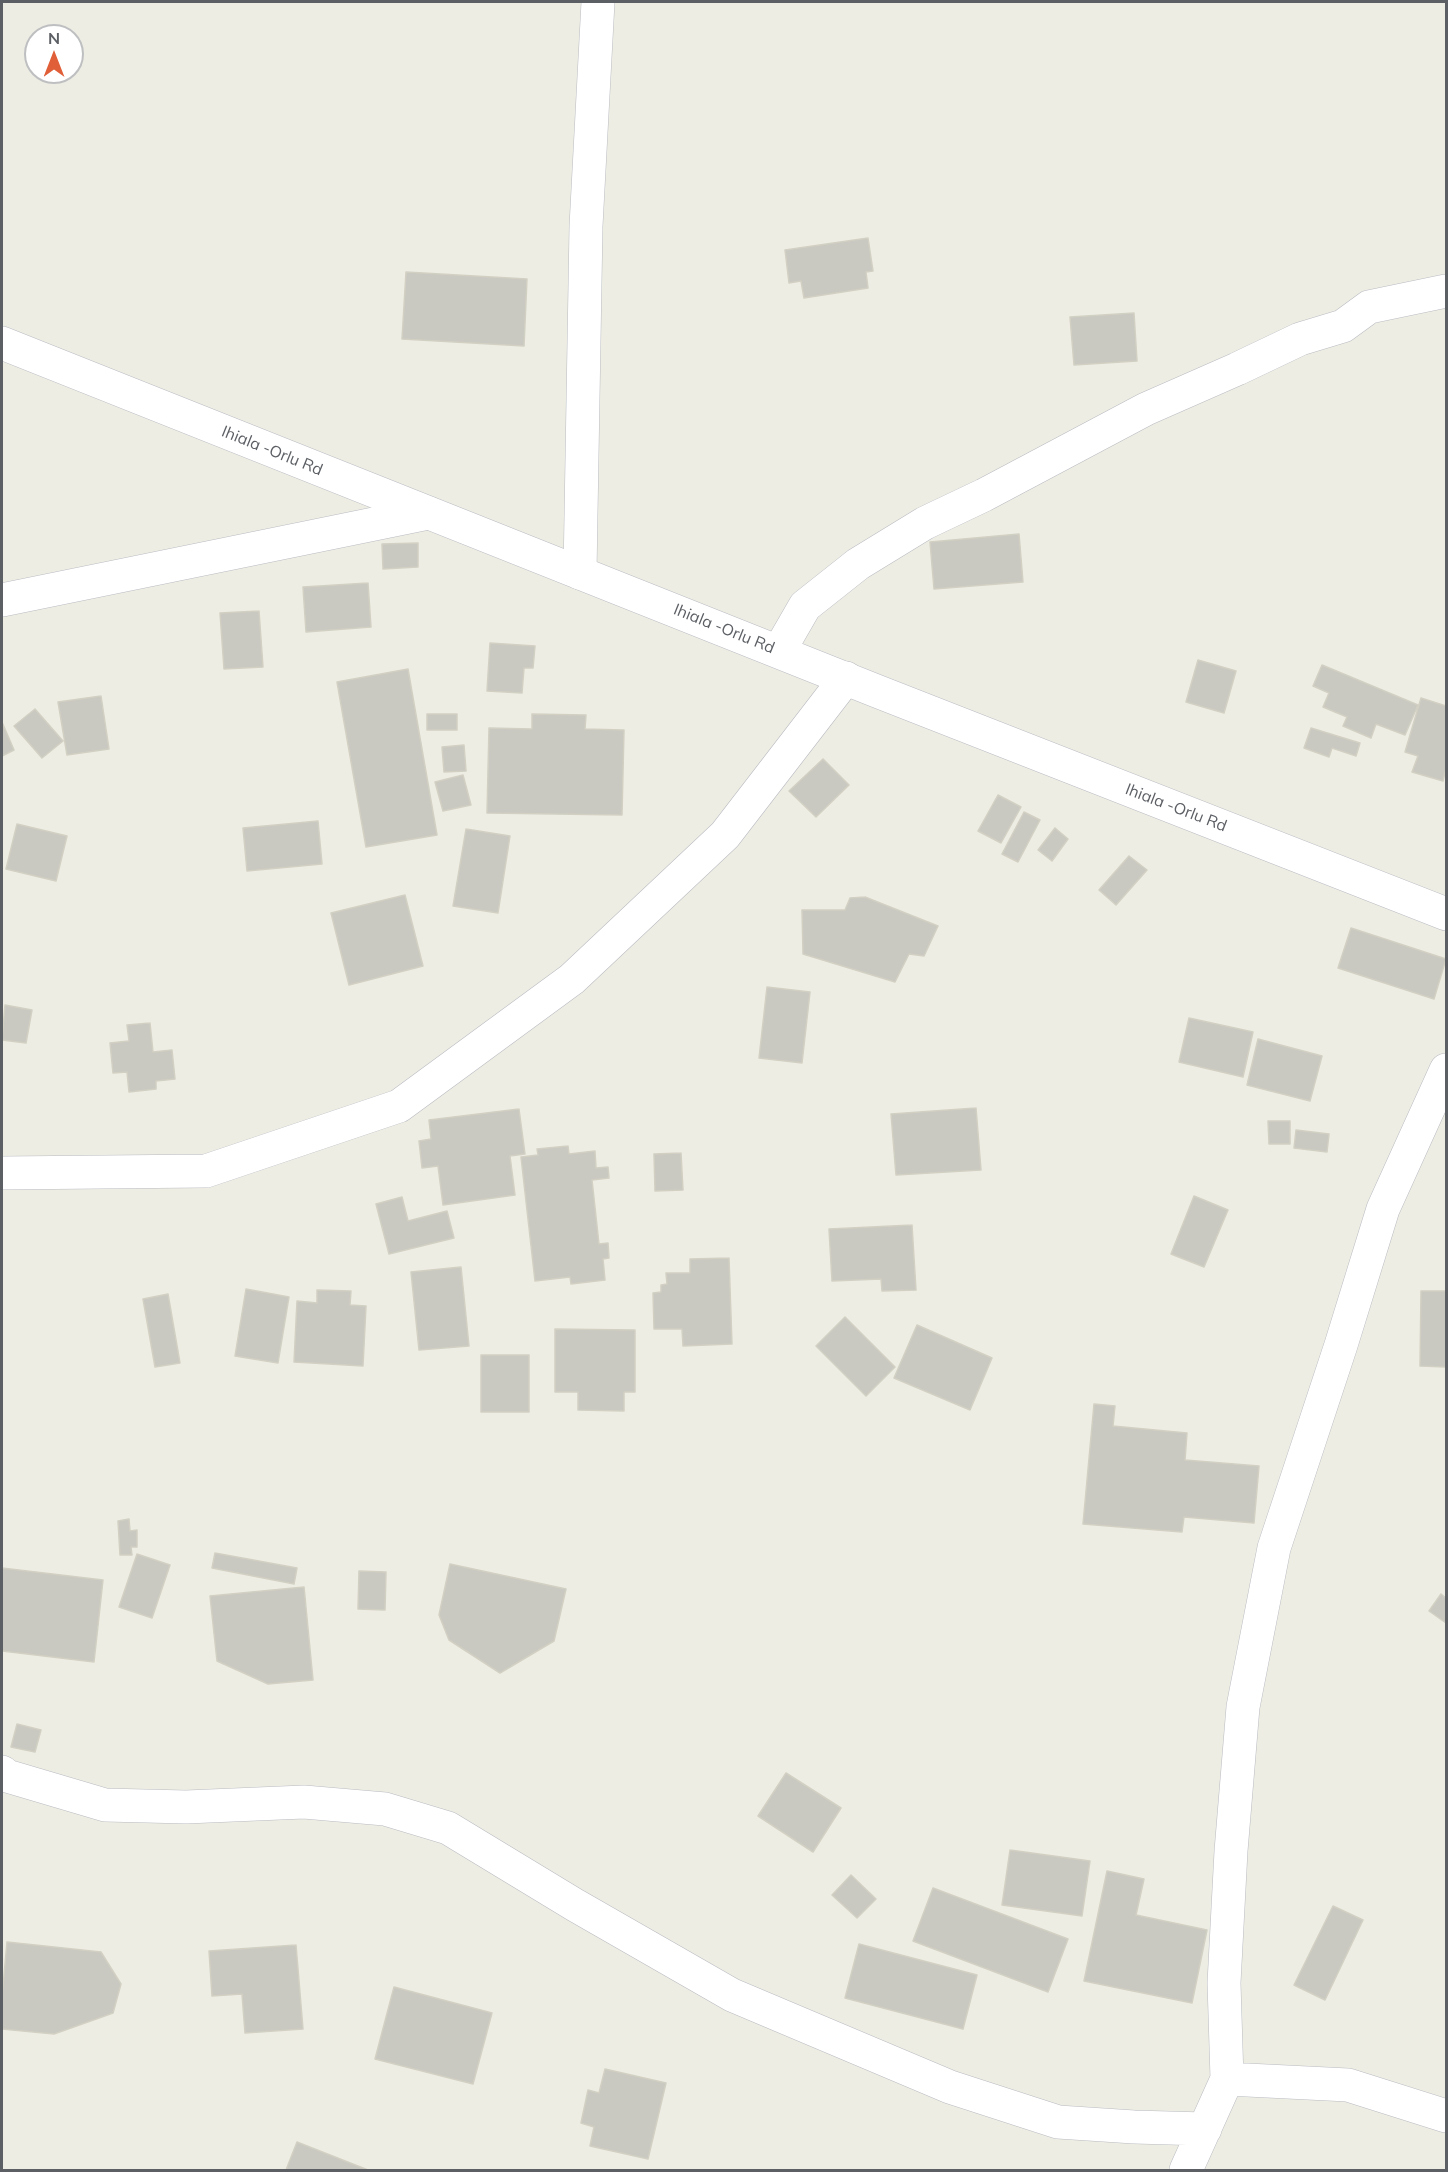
<!DOCTYPE html>
<style>
body{margin:0}
#map{position:relative;width:1448px;height:2172px;overflow:hidden;background:#eeede4;font-family:Mulish,sans-serif}
canvas{display:block}
.frame{position:absolute;inset:0;border:3px solid #5c5f64;pointer-events:none}
.north{position:absolute;left:24px;top:24px;width:60px;height:60px;box-sizing:border-box;background:#fff;border:2px solid #bebfc1;border-radius:50%;rotate:0deg;font-size:16px;font-weight:700;line-height:24px;text-align:center;color:#5c5f64}
.north::after{content:'';display:block;margin:auto;width:21px;height:27px;background:#e05f38;clip-path:polygon(50% 0,100% 100%,50% 72%,0 100%)}
</style>
<div id="map">
<canvas width="1448" height="2172"></canvas>
<div class="frame"></div>
<div class="north">N</div>
</div>
<script>
const ctx = document.querySelector('canvas').getContext('2d');
ctx.lineJoin = 'round';
function paint(path, color) { ctx.fillStyle = color; ctx.fill(path, 'evenodd'); }
const toPath = rows => new Path2D(rows.map(r => 'M' + r).join(''));
function stroke(path, color, width, dash) { ctx.strokeStyle = color; ctx.lineWidth = width; ctx.lineCap = dash ? 'butt' : 'round'; ctx.setLineDash(dash || []); ctx.stroke(path); }
function label(font, color, halo, rows, align = 'center') {
  ctx.font = font + ' Mulish,sans-serif'; ctx.lineWidth = 4.5; ctx.setLineDash([]); ctx.textBaseline = 'middle'; ctx.strokeStyle = halo; ctx.fillStyle = color; for (const [text, x, y, turn = 0] of rows) {
    ctx.save(); ctx.translate(x, y); ctx.rotate((+turn || 0) * Math.PI / 180); ctx.textAlign = isNaN(turn) ? turn : align; if (halo) ctx.strokeText(text, 0, 0); ctx.fillText(text, 0, 0); ctx.restore();
  }
}
const building = toPath([
 [868,238,873,271,866,272,868,288,804,298,801,281,789,283,785,250,868,238],
 [406,272,527,279,524,346,402,339,406,272],
 [1134,313,1137,361,1074,365,1070,317,1134,313],
 [1019,534,1023,582,934,589,930,542,1019,534],
 [418,543,418,567,383,569,382,544,418,543],
 [368,583,371,627,306,632,303,587,368,583],
 [259,611,263,667,224,669,220,613,259,611],
 [490,643,535,646,533,668,524,668,522,693,487,691,490,643],
 [1198,660,1236,671,1224,713,1186,702,1198,660],
 [1322,665,1418,705,1405,735,1376,724,1371,738,1343,726,1347,717,1323,707,1329,693,1313,686,1322,665],
 [408,669,437,835,366,847,337,682,408,669],
 [101,696,109,749,67,755,58,702,101,696],
 [1421,698,1446,706,1446,768,1443,781,1412,772,1418,756,1405,752,1421,698],
 [35,709,63,741,42,758,14,726,35,709],
 [427,714,457,714,457,730,427,730,427,714],
 [532,714,586,715,585,729,624,730,622,815,487,813,489,728,532,729,532,714],
 [2,722,14,750,2,756,2,722],
 [1311,728,1360,743,1356,756,1332,748,1329,757,1304,748,1311,728],
 [464,745,466,771,444,772,442,747,464,745],
 [823,759,849,785,816,817,789,791,823,759],
 [463,775,471,805,443,811,435,782,463,775],
 [998,795,1021,807,1001,843,978,831,998,795],
 [1024,812,1040,820,1018,862,1002,854,1024,812],
 [318,821,322,864,247,871,243,828,318,821],
 [17,824,67,836,56,881,6,869,17,824],
 [1055,828,1068,839,1052,861,1038,850,1055,828],
 [466,829,510,836,498,913,453,906,466,829],
 [1129,856,1147,870,1116,905,1099,890,1129,856],
 [405,895,423,966,349,985,331,913,405,895],
 [865,897,938,926,924,956,909,954,895,982,803,954,802,910,845,910,850,898,865,897],
 [1351,928,1446,959,1434,999,1338,968,1351,928],
 [767,987,810,992,802,1063,759,1058,767,987],
 [5,1005,32,1010,26,1043,2,1040,5,1005],
 [1189,1018,1253,1032,1243,1077,1179,1062,1189,1018],
 [150,1023,153,1052,172,1050,175,1079,156,1081,156,1089,129,1092,127,1072,113,1073,110,1043,129,1041,127,1025,150,1023],
 [1258,1039,1322,1056,1310,1101,1247,1085,1258,1039],
 [976,1108,981,1170,896,1175,891,1114,976,1108],
 [519,1109,525,1154,510,1156,515,1195,443,1205,438,1166,422,1168,419,1141,431,1139,429,1120,519,1109],
 [1268,1121,1290,1121,1290,1144,1269,1144,1268,1121],
 [1296,1130,1329,1134,1327,1152,1294,1148,1296,1130],
 [568,1146,569,1154,595,1151,596,1168,608,1167,609,1178,592,1180,599,1244,608,1243,609,1258,603,1259,605,1280,571,1284,570,1277,535,1281,521,1157,538,1155,537,1149,568,1146],
 [681,1153,683,1190,655,1191,654,1154,681,1153],
 [1194,1196,1228,1210,1204,1267,1171,1254,1194,1196],
 [402,1197,408,1221,447,1211,454,1238,389,1254,376,1204,402,1197],
 [912,1225,916,1290,882,1291,881,1279,832,1281,829,1229,912,1225],
 [729,1258,732,1344,683,1346,682,1329,654,1329,653,1293,661,1292,661,1285,667,1284,666,1273,690,1273,690,1259,729,1258],
 [461,1267,469,1346,419,1350,411,1272,461,1267],
 [246,1289,289,1297,278,1363,235,1356,246,1289],
 [317,1290,351,1291,350,1305,366,1306,363,1366,294,1362,297,1301,317,1303,317,1290],
 [1421,1291,1446,1291,1446,1367,1420,1366,1421,1291],
 [168,1294,180,1363,155,1367,143,1299,168,1294],
 [845,1317,895,1367,866,1396,816,1346,845,1317],
 [917,1325,992,1358,970,1410,894,1378,917,1325],
 [555,1329,635,1330,635,1392,624,1392,624,1411,578,1410,578,1392,555,1392,555,1329],
 [481,1355,529,1355,529,1412,481,1412,481,1355],
 [1094,1404,1115,1406,1113,1426,1187,1433,1185,1460,1259,1466,1254,1523,1184,1517,1182,1532,1083,1524,1094,1404],
 [129,1519,130,1531,137,1530,137,1547,131,1547,132,1555,120,1555,118,1521,129,1519],
 [215,1553,297,1568,294,1584,212,1568,215,1553],
 [137,1554,170,1565,152,1618,119,1607,137,1554],
 [450,1564,566,1589,554,1641,500,1673,449,1640,439,1615,450,1564],
 [2,1568,103,1580,94,1662,2,1651,2,1568],
 [359,1571,386,1572,385,1610,358,1609,359,1571],
 [304,1587,313,1680,268,1684,217,1661,210,1596,304,1587],
 [1441,1594,1446,1598,1446,1623,1429,1611,1441,1594],
 [17,1724,41,1730,35,1752,11,1747,17,1724],
 [786,1773,841,1808,813,1852,758,1816,786,1773],
 [1010,1850,1090,1861,1082,1916,1002,1905,1010,1850],
 [1107,1871,1144,1879,1136,1915,1207,1930,1192,2003,1084,1981,1107,1871],
 [851,1875,876,1899,857,1918,832,1895,851,1875],
 [933,1888,1068,1939,1048,1992,913,1941,933,1888],
 [1333,1906,1363,1920,1325,2000,1294,1985,1333,1906],
 [7,1942,101,1952,121,1984,113,2013,54,2034,2,2029,2,1997,7,1942],
 [859,1944,977,1975,963,2029,845,1998,859,1944],
 [296,1945,303,2029,245,2033,242,1994,212,1996,209,1951,296,1945],
 [394,1987,492,2013,473,2084,375,2059,394,1987],
 [605,2069,666,2083,648,2159,590,2146,594,2127,581,2123,588,2090,599,2093,605,2069],
 [297,2142,368,2170,286,2170,297,2142]
]);
paint(building, '#c9c8c1');
stroke(building, '#d2d0c3', 1.5);
const street = toPath([
 [580,573,586,226,598,2],
 [2,600,428,513],
 [779,651,805,606,858,564,925,523,984,495,1146,409,1237,369,1300,339,1343,326,1369,307,1446,291],
 [2,1173,206,1171,399,1106,572,979,725,835,846,678],
 [2,1772,7,1776,105,1805,186,1807,304,1802,385,1809,448,1828,575,1905,732,1995,950,2087,1058,2122,1134,2127,1205,2129],
 [1227,2079,1348,2085,1446,2116],
 [1186,2170,1227,2079,1224,1983,1231,1851,1243,1707,1274,1548,1341,1345,1383,1209,1446,1070]
]);
const secondary = toPath([
 [2,343,879,692,1446,914]
]);
stroke(street, '#b9bbc0', 34);
stroke(secondary, '#babcc2', 34);
stroke(street, '#fff', 33);
stroke(secondary, '#fff', 33);
label('16px', '#5c5f64', '#fff', [
 ["Ihiala -Orlu Rd",272,451,22],
 ["Ihiala -Orlu Rd",724,629,22],
 ["Ihiala -Orlu Rd",1176,808,21]
]);
</script>
